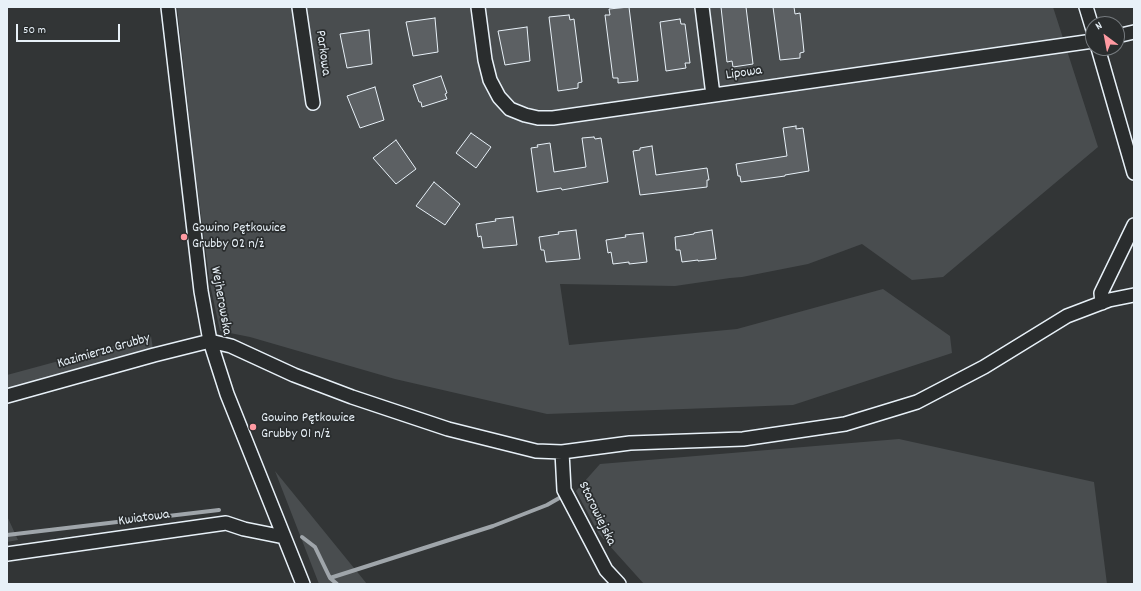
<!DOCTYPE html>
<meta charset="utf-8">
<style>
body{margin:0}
#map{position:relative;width:1141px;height:591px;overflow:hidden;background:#323536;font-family:Dekko,sans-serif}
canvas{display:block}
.frame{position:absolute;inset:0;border:8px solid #e8f1f8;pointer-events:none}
.north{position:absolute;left:1085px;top:16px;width:40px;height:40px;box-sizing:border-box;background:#2a2d2e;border:1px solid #767b7f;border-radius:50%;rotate:328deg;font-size:11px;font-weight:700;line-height:16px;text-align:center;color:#e8f1f8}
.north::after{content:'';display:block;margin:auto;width:14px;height:18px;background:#ff9aa2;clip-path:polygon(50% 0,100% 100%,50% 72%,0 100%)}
.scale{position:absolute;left:16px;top:24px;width:104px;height:18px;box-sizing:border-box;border:2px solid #e8f1f8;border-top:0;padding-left:5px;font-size:12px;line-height:14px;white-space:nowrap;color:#e8f1f8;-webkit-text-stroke:3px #2a2d2e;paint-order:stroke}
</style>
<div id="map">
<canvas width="1141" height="591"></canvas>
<div class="frame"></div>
<div class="north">N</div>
<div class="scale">50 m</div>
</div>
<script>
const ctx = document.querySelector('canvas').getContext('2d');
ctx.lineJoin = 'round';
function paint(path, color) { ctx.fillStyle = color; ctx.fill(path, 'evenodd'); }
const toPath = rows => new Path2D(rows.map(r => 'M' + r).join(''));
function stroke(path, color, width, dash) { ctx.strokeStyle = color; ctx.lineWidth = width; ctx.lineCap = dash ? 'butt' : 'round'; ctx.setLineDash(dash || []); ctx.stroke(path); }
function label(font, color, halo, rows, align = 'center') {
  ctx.font = font + ' Dekko,sans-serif'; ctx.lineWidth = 3.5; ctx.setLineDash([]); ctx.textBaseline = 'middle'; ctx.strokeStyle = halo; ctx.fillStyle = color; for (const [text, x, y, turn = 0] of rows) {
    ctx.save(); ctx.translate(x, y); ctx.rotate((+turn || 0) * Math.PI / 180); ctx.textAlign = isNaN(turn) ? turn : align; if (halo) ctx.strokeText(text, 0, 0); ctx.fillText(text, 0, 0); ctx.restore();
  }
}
paint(toPath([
 [177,7,1053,7,1098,147,943,277,912,280,862,244,808,264,742,277,730,278,675,286,560,284,569,345,737,329,883,289,950,336,952,353,793,405,547,414,395,379,250,337,220,331,210,284,195,169],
 [151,336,153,349,7,390,7,375],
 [899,439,1094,482,1107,584,644,584,599,534,576,491,600,464],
 [275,471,367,584,319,584],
 [7,516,18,540,7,542]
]), '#494d4f');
stroke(toPath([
 [7,535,219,510],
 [302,537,315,547,330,578,337,584],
 [330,578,493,526,547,505,561,497]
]), '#9fa5aa', 4);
const building = toPath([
 [629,7,638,81,618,83,618,78,613,78,605,15,610,15,609,9,629,7],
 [721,7,746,7,753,64,733,67,732,61,727,62,721,7],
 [773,7,794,7,795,14,800,13,804,52,800,53,800,58,780,60,773,7],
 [569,15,570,20,574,19,582,82,578,83,578,88,558,91,549,17,569,15],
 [435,18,438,52,413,56,406,22,435,18],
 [680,19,681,24,685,24,690,63,685,63,686,68,666,71,660,22,680,19],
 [527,27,530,61,505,65,498,31,527,27],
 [369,30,372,64,347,68,340,34,369,30],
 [441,76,447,93,445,94,447,99,422,107,421,102,419,102,413,85,441,76],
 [375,87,384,120,360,128,347,96,375,87],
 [796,126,796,129,803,128,809,171,785,175,785,176,741,182,740,176,738,176,736,164,787,156,783,128,796,126],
 [471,133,491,147,476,168,456,153,471,133],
 [594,137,595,139,601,138,608,182,562,190,561,188,537,192,531,148,538,147,537,145,550,143,554,172,586,167,582,138,594,137],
 [396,140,416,169,396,184,373,158,396,140],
 [652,146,656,175,707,168,709,180,707,180,707,187,640,195,633,151,640,150,640,148,652,146],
 [434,182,460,204,445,225,416,206,434,182],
 [513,217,517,245,483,248,481,236,478,237,476,224,496,221,495,219,513,217],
 [576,230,580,259,546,262,544,250,541,250,539,237,559,234,558,232,576,230],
 [712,230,716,259,698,261,698,260,682,262,680,250,676,250,675,237,694,234,694,233,712,230],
 [643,233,647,262,629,264,629,262,613,264,611,252,608,253,606,240,626,237,625,235,643,233]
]);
paint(building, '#5c6063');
stroke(building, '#e8f1f8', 1);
const minor = toPath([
 [168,7,201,291,210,341,227,394,303,584],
 [299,7,313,103],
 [478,7,485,60,490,80,499,97,510,109,525,115,538,118,553,118,1093,41],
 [702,7,713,95],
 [1086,7,1093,30],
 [1117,36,1134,32],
 [1098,48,1134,173],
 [1102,303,1101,293,1134,225],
 [7,396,154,355,210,341,231,346,294,375,352,397,448,429,536,451,562,452,630,443,743,439,845,424,917,402,984,367,1067,316,1109,300,1134,295],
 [562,452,564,490,606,570,619,584],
 [7,554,226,523,244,529,284,537]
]);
stroke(minor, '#e8f1f8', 16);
stroke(minor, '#2a2d2e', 13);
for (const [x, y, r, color] of [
 [184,237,4,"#ff9aa2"],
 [253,427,4,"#ff9aa2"]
]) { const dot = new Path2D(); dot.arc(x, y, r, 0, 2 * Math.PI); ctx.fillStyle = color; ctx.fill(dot); stroke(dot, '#2a2d2e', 1.5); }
label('14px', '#e8f1f8', '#2a2d2e', [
 ["Parkowa",322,53,82],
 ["Lipowa",744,74,-8],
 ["Wejherowska",220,301,80],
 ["Kazimierza Grubby",104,352,-16],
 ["Starowiejska",596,514,64],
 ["Kwiatowa",144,519,-8]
]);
label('14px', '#e8f1f8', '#2a2d2e', [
 ["Gowino Pętkowice",192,229],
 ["Grubby 02 n/ż",192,245],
 ["Gowino Pętkowice",261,419],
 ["Grubby 01 n/ż",261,435]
], 'left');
</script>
